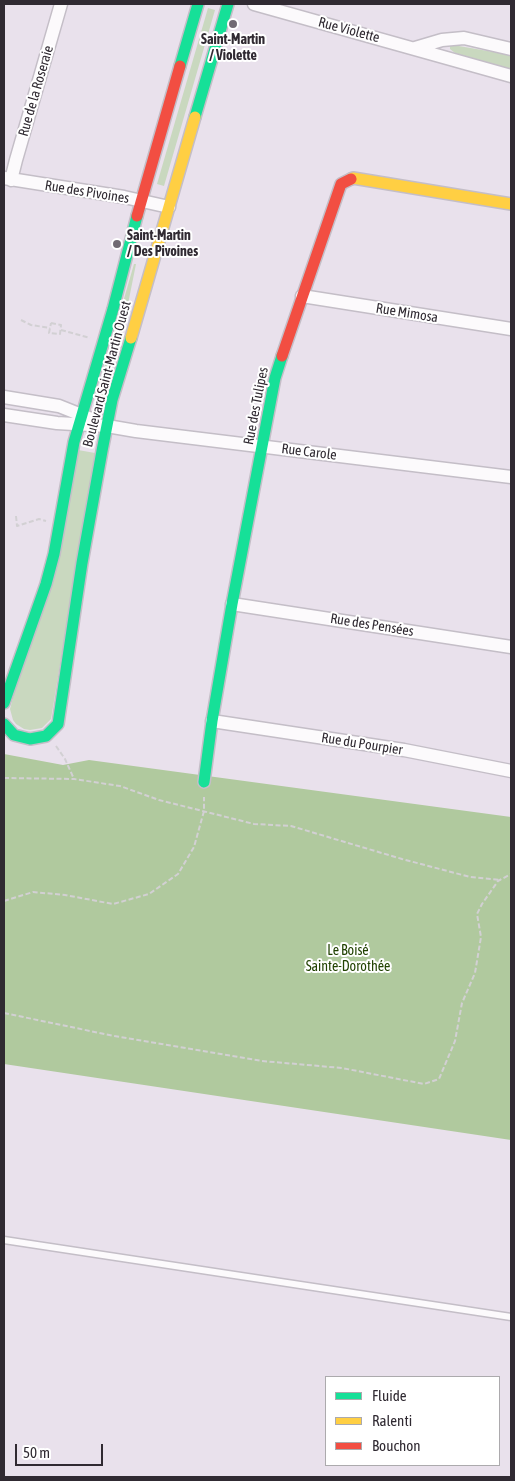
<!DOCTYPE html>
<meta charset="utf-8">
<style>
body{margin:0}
#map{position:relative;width:515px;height:1481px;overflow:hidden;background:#e9e1ec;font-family:"Asap Condensed",sans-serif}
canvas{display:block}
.frame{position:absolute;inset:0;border:5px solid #302a32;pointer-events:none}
.legend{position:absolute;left:325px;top:1376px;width:175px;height:90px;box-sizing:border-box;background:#fff;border:1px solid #acaaad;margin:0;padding:6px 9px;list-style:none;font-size:15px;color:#302a32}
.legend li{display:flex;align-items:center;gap:10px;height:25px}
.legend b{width:25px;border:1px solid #acaaad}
.scale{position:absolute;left:15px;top:1444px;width:88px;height:22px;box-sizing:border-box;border:2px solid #302a32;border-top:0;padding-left:6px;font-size:15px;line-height:18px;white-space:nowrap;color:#302a32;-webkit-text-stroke:4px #fff;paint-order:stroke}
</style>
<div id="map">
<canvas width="515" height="1481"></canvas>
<div class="frame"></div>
<ul class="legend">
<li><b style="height:6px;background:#16e098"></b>Fluide</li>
<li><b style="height:6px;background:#ffcf43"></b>Ralenti</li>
<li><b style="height:6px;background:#f24e42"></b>Bouchon</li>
</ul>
<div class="scale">50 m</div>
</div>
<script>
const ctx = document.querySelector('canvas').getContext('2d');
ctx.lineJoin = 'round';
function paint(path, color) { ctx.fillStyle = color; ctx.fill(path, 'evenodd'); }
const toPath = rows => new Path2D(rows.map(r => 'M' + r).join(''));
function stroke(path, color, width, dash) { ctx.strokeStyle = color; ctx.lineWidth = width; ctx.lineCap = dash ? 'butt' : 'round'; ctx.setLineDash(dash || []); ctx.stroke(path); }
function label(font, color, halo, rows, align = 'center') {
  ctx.font = font + ' "Asap Condensed",sans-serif'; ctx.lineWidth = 4; ctx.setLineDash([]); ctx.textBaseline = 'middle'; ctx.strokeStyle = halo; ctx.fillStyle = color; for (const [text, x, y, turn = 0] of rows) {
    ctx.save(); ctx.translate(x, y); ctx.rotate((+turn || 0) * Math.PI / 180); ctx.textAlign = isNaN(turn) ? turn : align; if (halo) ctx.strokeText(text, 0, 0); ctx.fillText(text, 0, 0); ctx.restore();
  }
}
paint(toPath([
 [208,8,215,10,164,186,157,184],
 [453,45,511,55,511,70,455,53,450,49,450,46],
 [134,264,136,264,124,324,103,398,96,396],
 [78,450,95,453,51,719,42,728,30,730,24,729,16,724,13,720,10,709]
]), '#c9d8bf');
paint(toPath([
 [4,754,63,765,89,760,511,817,511,1140,4,1064]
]), '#b0c99e');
const lane = toPath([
 [4,1240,511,1317]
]);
const street = toPath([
 [254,4,511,76],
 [415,48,442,40,464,38,511,49],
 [4,178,124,197,169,207],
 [11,180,16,160,61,4],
 [302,296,511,329],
 [4,397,59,406,89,418],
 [4,415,57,423,107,426,136,431,511,477],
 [232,604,511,647],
 [212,721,404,750,511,771]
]);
const fast = toPath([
 [180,66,198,4],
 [195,117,228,4],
 [4,703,46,584,54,554,74,442,113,309,137,216],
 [4,724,14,735,30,739,46,736,58,724,82,563,102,451,112,400,131,338],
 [204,782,212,721,232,604,275,378,282,356]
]);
const slow = toPath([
 [351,179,353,178,511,204],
 [131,338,195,117]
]);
const jam = toPath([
 [137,216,180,66],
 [282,356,341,184,351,179]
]);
stroke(lane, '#c4bec7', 9);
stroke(street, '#c4bec7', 15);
stroke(fast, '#c4bec7', 14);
stroke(slow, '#c4bec7', 14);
stroke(jam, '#c4bec7', 14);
stroke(toPath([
 [21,320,31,325,50,328],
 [51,323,61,325,60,334,49,333,51,323],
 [61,330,90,338],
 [16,516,17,526,39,519,46,521],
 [56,746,65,759,74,779],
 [4,778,74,779,120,786,159,800,254,824,291,826,402,859,470,877,501,880],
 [4,901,33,892,65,895,113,904,149,894,178,874,194,847,204,811,204,797],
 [4,1013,114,1036,262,1061,342,1068,424,1084,439,1079,455,1041,462,1003,475,973,481,937,477,914,482,904,498,881,511,874]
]), '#d2d0d3', 2, [5, 2.5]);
stroke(lane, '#fcfafc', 6);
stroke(street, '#fcfafc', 12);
stroke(fast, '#16e098', 11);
stroke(slow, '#ffcf43', 11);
stroke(jam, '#f24e42', 11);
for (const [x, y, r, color] of [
 [233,24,5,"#716a73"],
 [117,244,5,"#716a73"]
]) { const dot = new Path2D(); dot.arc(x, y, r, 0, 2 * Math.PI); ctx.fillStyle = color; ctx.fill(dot); stroke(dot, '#fff', 2); }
label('14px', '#302a32', '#fff', [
 ["Rue Violette",349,30,15],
 ["Rue de la Roseraie",36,91,-74],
 ["Rue des Pivoines",87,192,9],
 ["Rue Mimosa",407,313,9],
 ["Boulevard Saint-Martin Ouest",107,374,-75],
 ["Rue des Tulipes",256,406,-79],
 ["Rue Carole",309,452,7],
 ["Rue des Pensées",372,625,9],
 ["Rue du Pourpier",362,744,9]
]);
label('bold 14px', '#302a32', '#fff', [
 ["Saint-Martin",233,40],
 ["/ Violette",233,56],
 ["Saint-Martin",127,236,"left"],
 ["/ Des Pivoines",127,252,"left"]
]);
label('14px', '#214202', '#fff', [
 ["Le Boisé",348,951],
 ["Sainte-Dorothée",348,967]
]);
</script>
